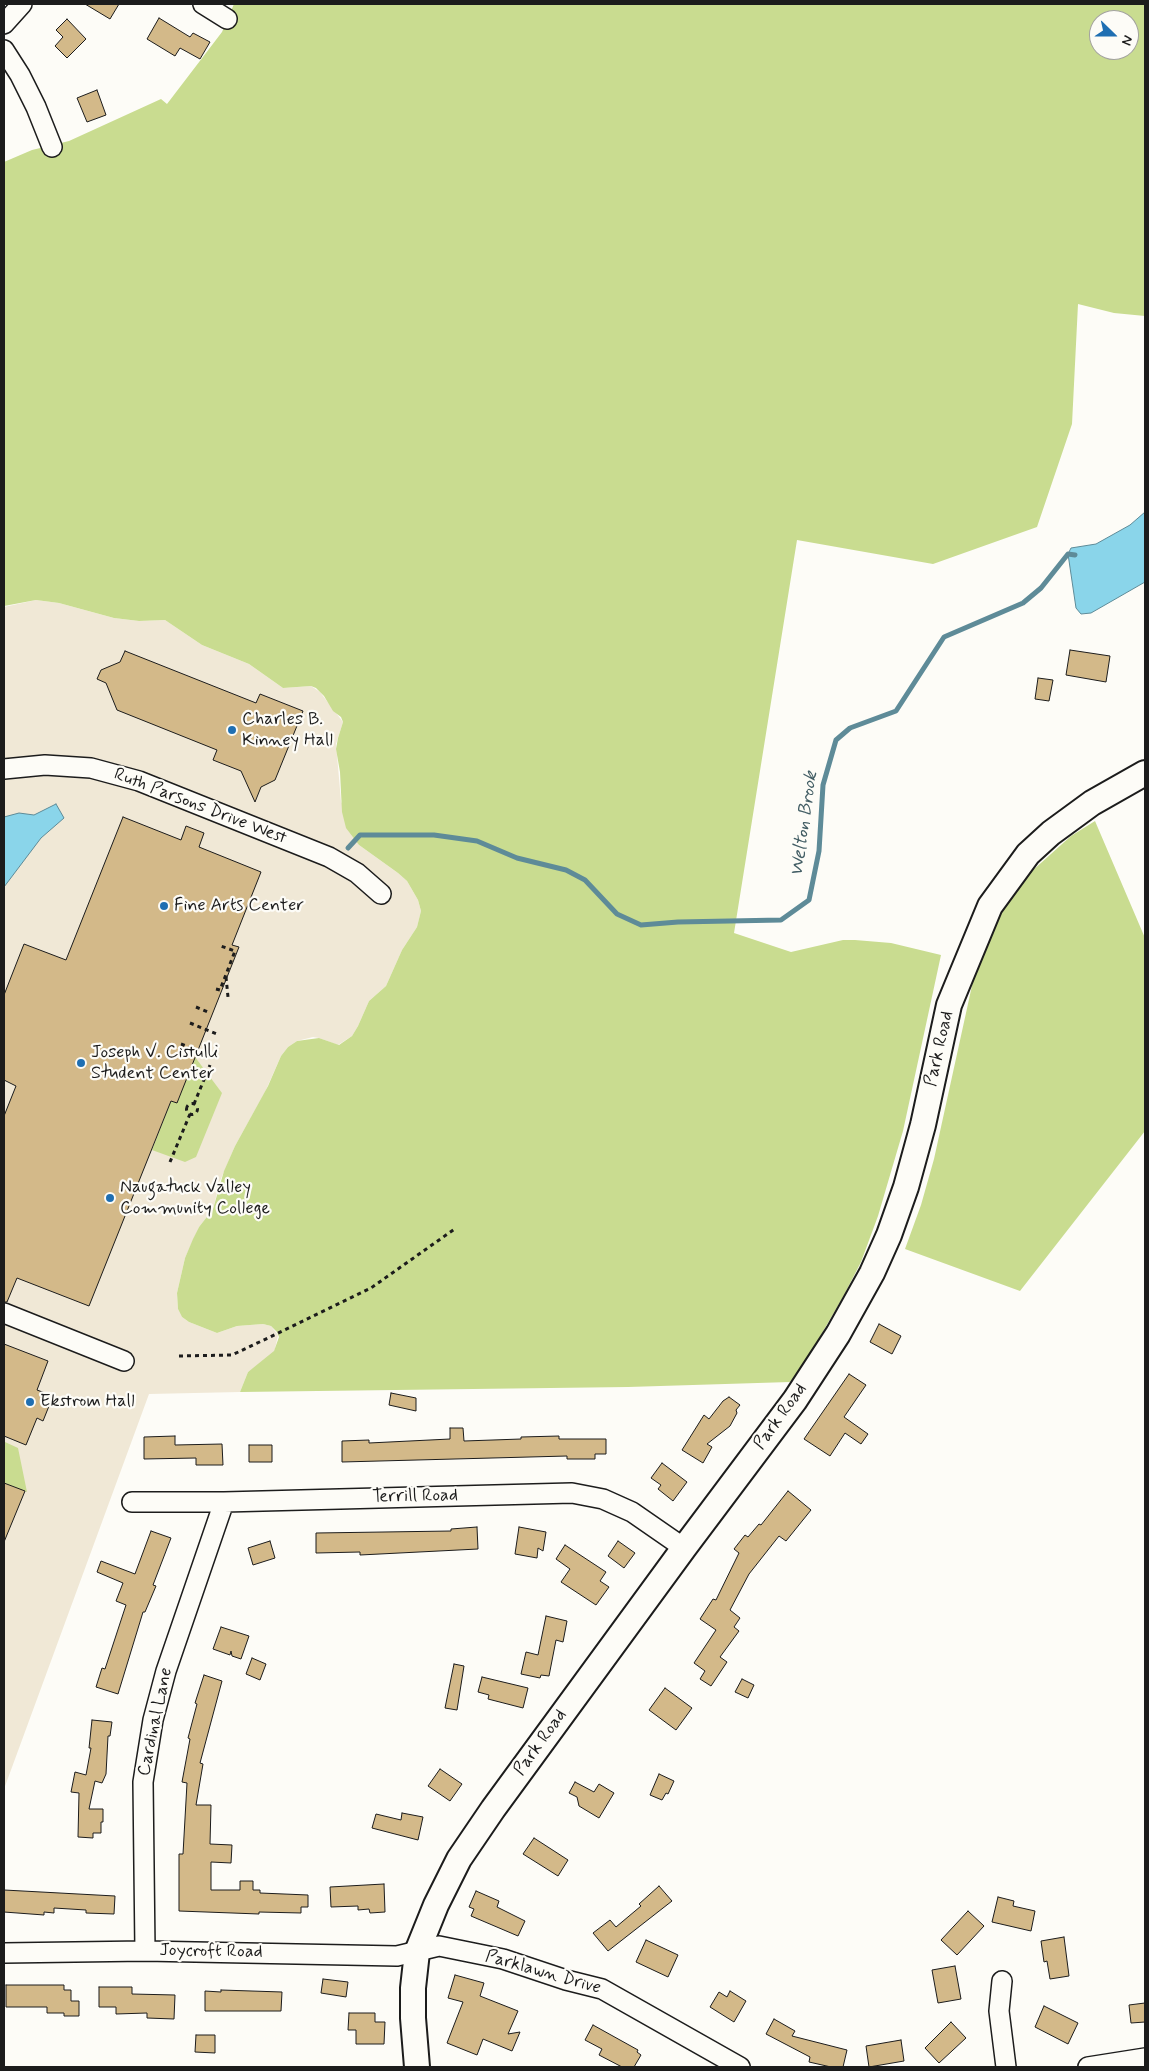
<!DOCTYPE html>
<style>
body{margin:0}
#map{position:relative;width:1149px;height:2071px;overflow:hidden;background:#fdfcf7;font-family:Mynerve,sans-serif}
canvas{display:block}
.frame{position:absolute;inset:0;border:5px solid #1c1c1c;pointer-events:none}
.north{position:absolute;left:1089px;top:10px;width:50px;height:50px;box-sizing:border-box;background:#fdfcf7;border:1px solid #a3a29f;border-radius:50%;rotate:112deg;font-size:14px;font-weight:700;line-height:20px;text-align:center;color:#1c1c1c}
.north::after{content:'';display:block;margin:auto;width:18px;height:22px;background:#1f6fb2;clip-path:polygon(50% 0,100% 100%,50% 72%,0 100%)}
</style>
<div id="map">
<canvas width="1149" height="2071"></canvas>
<div class="frame"></div>
<div class="north">N</div>
</div>
<script>
const ctx = document.querySelector('canvas').getContext('2d');
ctx.lineJoin = 'round';
function paint(path, color) { ctx.fillStyle = color; ctx.fill(path, 'evenodd'); }
const toPath = rows => new Path2D(rows.map(r => 'M' + r).join(''));
function stroke(path, color, width, dash) { ctx.strokeStyle = color; ctx.lineWidth = width; ctx.lineCap = dash ? 'butt' : 'round'; ctx.setLineDash(dash || []); ctx.stroke(path); }
function label(font, color, halo, rows, align = 'center') {
  ctx.font = font + ' Mynerve,sans-serif'; ctx.lineWidth = 4.5; ctx.setLineDash([]); ctx.textBaseline = 'middle'; ctx.strokeStyle = halo; ctx.fillStyle = color; for (const [text, x, y, turn = 0] of rows) {
    ctx.save(); ctx.translate(x, y); ctx.rotate((+turn || 0) * Math.PI / 180); ctx.textAlign = isNaN(turn) ? turn : align; if (halo) ctx.strokeText(text, 0, 0); ctx.fillText(text, 0, 0); ctx.restore();
  }
}
paint(toPath([
 [36,600,59,603,114,618,139,621,165,620,202,645,249,664,283,688,311,686,320,692,343,722,336,744,341,801,359,845,398,873,407,881,418,900,421,911,417,927,402,950,386,986,369,1001,358,1026,352,1036,338,1045,319,1038,313,1037,297,1041,288,1047,281,1056,265,1092,235,1146,220,1181,213,1209,199,1227,185,1258,177,1293,178,1309,182,1317,189,1322,217,1333,237,1326,263,1324,271,1326,278,1335,275,1349,273,1354,248,1372,240,1392,149,1394,4,1789,4,607]
]), '#f0e8d6');
paint(toPath([
 [234,4,1145,4,1145,316,1114,313,1078,304,1072,424,1037,527,933,564,797,540,734,933,791,952,843,940,855,940,891,943,941,955,903,1131,878,1216,861,1262,843,1297,804,1364,790,1382,628,1387,240,1392,248,1372,274,1351,279,1337,277,1332,271,1326,263,1324,237,1326,217,1333,189,1322,182,1317,178,1309,177,1293,185,1258,193,1239,199,1227,213,1209,224,1171,235,1146,268,1086,281,1056,288,1047,297,1041,319,1038,339,1045,352,1036,358,1026,369,1001,386,986,402,950,417,927,421,911,418,900,407,881,398,873,359,845,346,828,342,812,340,772,336,749,338,738,343,722,341,717,333,711,324,696,316,688,311,686,283,688,249,664,202,645,165,620,139,621,114,618,59,603,36,600,4,606,4,162,32,150,69,141,161,99,167,104,222,32],
 [1099,20,1129,20,1129,50,1099,50],
 [1095,821,1145,938,1145,1131,1020,1291,905,1249,921,1205,934,1159,973,981,989,935,1013,893,1032,871,1071,836],
 [195,1057,222,1093,196,1157,185,1162,152,1150,171,1101,177,1103],
 [5,1442,18,1448,27,1492,4,1483]
]), '#c9dc90');
const water = toPath([
 [1145,512,1145,582,1091,613,1081,614,1076,608,1068,554,1071,548,1096,544,1130,525,1145,512],
 [56,804,64,818,41,838,4,887,4,817,19,813,34,815,56,804]
]);
paint(water, '#8ad5ea');
stroke(water, '#5e8b98', 1);
stroke(toPath([
 [348,848,360,835,434,835,477,841,517,858,566,870,585,880,617,914,641,925,678,922,781,920,809,900,819,851,823,785,836,740,850,728,896,711,944,637,1023,603,1041,588,1068,554,1075,555]
]), '#5e8b98', 5);
const building = toPath([
 [85,4,119,4,110,19,85,4],
 [159,18,190,37,193,33,210,42,200,59,180,48,175,56,147,39,159,18],
 [67,19,86,39,67,58,55,46,63,37,56,30,67,19],
 [97,90,106,115,87,122,77,98,97,90],
 [1070,650,1110,656,1106,682,1066,675,1070,650],
 [125,651,256,703,260,694,303,711,275,780,261,787,255,802,241,771,213,760,217,750,117,710,106,683,97,679,101,670,120,662,125,651],
 [1038,678,1053,680,1049,701,1035,699,1038,678],
 [123,817,181,840,186,826,204,833,199,847,261,872,232,945,239,947,177,1103,171,1101,89,1306,17,1278,7,1302,4,1302,4,1116,16,1086,4,1080,4,995,24,944,66,960,123,817],
 [879,1324,901,1336,892,1354,870,1342,879,1324],
 [4,1344,48,1361,37,1390,53,1396,43,1421,37,1418,26,1445,4,1436,4,1344],
 [849,1374,866,1385,844,1417,868,1434,861,1444,845,1433,830,1456,804,1439,849,1374],
 [391,1393,416,1398,416,1411,389,1405,391,1393],
 [729,1397,740,1405,736,1410,737,1413,730,1426,707,1444,712,1447,703,1463,682,1450,704,1415,709,1419,723,1401,729,1397],
 [450,1428,463,1428,464,1441,521,1439,521,1437,559,1436,559,1439,606,1439,606,1454,595,1454,595,1459,567,1459,567,1456,342,1462,342,1441,369,1440,369,1443,450,1439,450,1428],
 [175,1436,175,1445,222,1444,223,1465,196,1465,196,1458,144,1459,144,1437,175,1436],
 [249,1445,272,1445,272,1462,249,1462,249,1445],
 [662,1463,687,1482,673,1501,658,1489,661,1485,651,1478,662,1463],
 [4,1483,25,1491,4,1542,4,1483],
 [788,1491,811,1510,786,1541,779,1536,749,1574,730,1610,740,1618,734,1627,739,1631,720,1657,727,1662,711,1686,700,1679,705,1671,694,1663,716,1630,700,1619,713,1599,716,1600,739,1553,734,1549,745,1535,748,1537,759,1524,761,1525,788,1491],
 [477,1527,478,1549,360,1555,360,1552,316,1553,316,1533,451,1531,451,1529,477,1527],
 [519,1527,546,1532,543,1551,538,1548,537,1558,515,1554,519,1527],
 [151,1531,171,1538,153,1585,156,1586,145,1612,143,1612,118,1694,96,1687,102,1668,105,1669,126,1605,116,1601,123,1583,97,1572,101,1561,135,1574,151,1531],
 [270,1541,275,1558,253,1565,248,1548,270,1541],
 [618,1541,635,1553,624,1568,608,1556,618,1541],
 [565,1545,606,1572,600,1581,609,1587,596,1605,561,1582,570,1569,556,1559,565,1545],
 [546,1616,567,1621,563,1642,556,1640,549,1676,541,1675,540,1678,521,1674,526,1652,538,1655,546,1616],
 [221,1627,249,1636,241,1659,232,1656,231,1651,230,1655,213,1649,221,1627],
 [252,1658,266,1664,260,1680,246,1674,252,1658],
 [454,1664,464,1666,457,1710,445,1708,454,1664],
 [204,1675,222,1681,200,1763,203,1764,196,1805,211,1805,210,1844,232,1845,231,1863,211,1862,211,1890,240,1890,240,1881,253,1881,253,1890,260,1890,260,1893,308,1895,308,1907,301,1907,301,1913,259,1912,259,1914,179,1911,179,1854,183,1854,187,1783,182,1782,190,1739,188,1738,197,1704,195,1703,204,1675],
 [482,1677,528,1688,523,1708,488,1699,489,1695,478,1692,482,1677],
 [742,1679,754,1685,748,1698,735,1692,742,1679],
 [665,1688,692,1708,676,1730,649,1710,665,1688],
 [92,1720,112,1722,110,1736,108,1736,106,1774,102,1783,95,1781,89,1809,103,1809,103,1822,101,1822,101,1833,93,1833,93,1838,78,1837,79,1793,71,1792,75,1772,86,1775,91,1748,89,1748,92,1720],
 [440,1769,462,1784,450,1801,428,1786,440,1769],
 [659,1774,674,1781,668,1794,666,1793,662,1800,650,1795,659,1774],
 [575,1782,594,1792,599,1784,614,1793,599,1818,579,1806,577,1797,569,1793,575,1782],
 [402,1813,423,1817,418,1840,372,1828,376,1814,401,1820,402,1813],
 [534,1838,568,1860,558,1876,523,1854,534,1838],
 [384,1884,385,1912,370,1913,369,1909,358,1910,358,1906,331,1907,330,1887,384,1884],
 [659,1886,672,1901,608,1951,593,1933,610,1920,616,1927,641,1906,639,1904,659,1886],
 [4,1890,115,1896,114,1914,86,1913,86,1910,54,1908,54,1913,44,1912,44,1915,4,1912,4,1890],
 [476,1891,499,1901,497,1907,525,1921,518,1936,471,1916,474,1909,469,1907,476,1891],
 [998,1897,1014,1901,1013,1906,1035,1911,1031,1931,992,1922,998,1897],
 [968,1911,984,1926,957,1955,941,1940,968,1911],
 [1064,1937,1069,1976,1050,1979,1047,1961,1044,1962,1041,1941,1064,1937],
 [646,1940,678,1955,668,1977,636,1962,646,1940],
 [955,1966,961,1999,938,2003,932,1970,955,1966],
 [455,1975,484,1983,480,1996,518,2011,508,2034,520,2032,512,2051,483,2039,477,2055,447,2043,463,2002,448,1998,455,1975],
 [323,1979,348,1982,346,1997,321,1993,323,1979],
 [6,1985,64,1985,64,1990,71,1990,71,2001,79,2001,79,2016,64,2016,64,2013,47,2013,47,2007,6,2007,6,1985],
 [99,1987,132,1987,132,1994,175,1995,174,2019,147,2018,147,2013,116,2014,116,2007,99,2007,99,1987],
 [221,1990,282,1992,281,2011,205,2011,205,1991,221,1992,221,1990],
 [730,1991,746,2001,734,2022,710,2007,719,1992,727,1997,730,1991],
 [1145,2003,1145,2022,1131,2023,1129,2005,1145,2003],
 [1044,2006,1078,2023,1068,2044,1035,2027,1044,2006],
 [349,2013,375,2013,375,2022,385,2022,384,2044,356,2044,356,2030,348,2030,349,2013],
 [774,2019,795,2031,792,2036,847,2050,843,2067,831,2067,809,2062,810,2057,766,2034,774,2019],
 [951,2022,966,2038,939,2063,925,2048,951,2022],
 [593,2025,638,2050,637,2052,641,2055,634,2067,622,2067,599,2055,602,2049,585,2040,593,2025],
 [196,2035,215,2035,215,2053,195,2052,196,2035],
 [901,2040,904,2061,869,2067,866,2046,901,2040]
]);
paint(building, '#d3b989');
stroke(building, '#1c1c1c', 1);
const minor = toPath([
 [203,4,227,19],
 [4,24,22,4],
 [4,50,20,75,36,107,52,147],
 [4,769,45,765,91,768,139,781,329,857,357,873,381,894],
 [4,1313,124,1361],
 [132,1502,224,1502,572,1493,603,1499,632,1512,684,1548],
 [145,1951,143,1782,153,1720,166,1671,224,1502],
 [4,1953,145,1951,397,1956,439,1946,503,1959,566,1980,602,1989,740,2067],
 [1002,1981,999,2011,1006,2067],
 [1088,2067,1145,2058]
]);
const major = toPath([
 [417,2067,413,2018,413,1988,417,1952,436,1905,459,1859,493,1809,684,1548,795,1400,838,1334,872,1273,889,1235,906,1187,923,1125,949,1005,990,906,1028,854,1051,833,1092,803,1145,773]
]);
stroke(minor, '#1c1c1c', 22);
stroke(major, '#1c1c1c', 28);
stroke(toPath([
 [226,977,228,997],
 [216,989,220,990,235,951,218,945],
 [196,1007,210,1013],
 [190,1023,217,1034],
 [181,1044,196,1050],
 '186.5 1109a5.5 5.5 0 1 1 11 0a5.5 5.5 0 1 1-11 0Z',
 [194,1104,210,1065],
 [170,1162,190,1114],
 [179,1356,232,1355,268,1338,371,1288,456,1228]
]), '#1c1c1c', 3, [4, 4]);
stroke(minor, '#fdfcf7', 19);
stroke(major, '#fdfcf7', 24);
for (const [x, y, r, color] of [
 [232,730,5,"#1f6fb2"],
 [164,906,5,"#1f6fb2"],
 [81,1063,5,"#1f6fb2"],
 [110,1198,5,"#1f6fb2"],
 [30,1402,5,"#1f6fb2"]
]) { const dot = new Path2D(); dot.arc(x, y, r, 0, 2 * Math.PI); ctx.fillStyle = color; ctx.fill(dot); stroke(dot, '#fdfcf7', 2); }
label('18px', '#1c1c1c', '#fdfcf7', [
 ["Charles B.",242,720],
 ["Kinney Hall",242,741],
 ["Fine Arts Center",174,906],
 ["Joseph V. Cistulli",91,1053],
 ["Student Center",91,1074],
 ["Naugatuck Valley",120,1188],
 ["Community College",120,1209],
 ["Ekstrom Hall",40,1402]
], 'left');
label('18px', '#1c1c1c', '#fdfcf7', [
 ["Ruth Parsons Drive West",200,807,21],
 ["Park Road",940,1049,-77],
 ["Park Road",781,1417,-54],
 ["Terrill Road",415,1497,-1],
 ["Cardinal Lane",156,1722,-78],
 ["Park Road",541,1743,-54],
 ["Joycroft Road",211,1952,1],
 ["Parklawn Drive",543,1973,16]
]);
label('italic 19px', '#425d64', '#fdfcf7', [
 ["Welton Brook",805,824,-82]
]);
</script>
